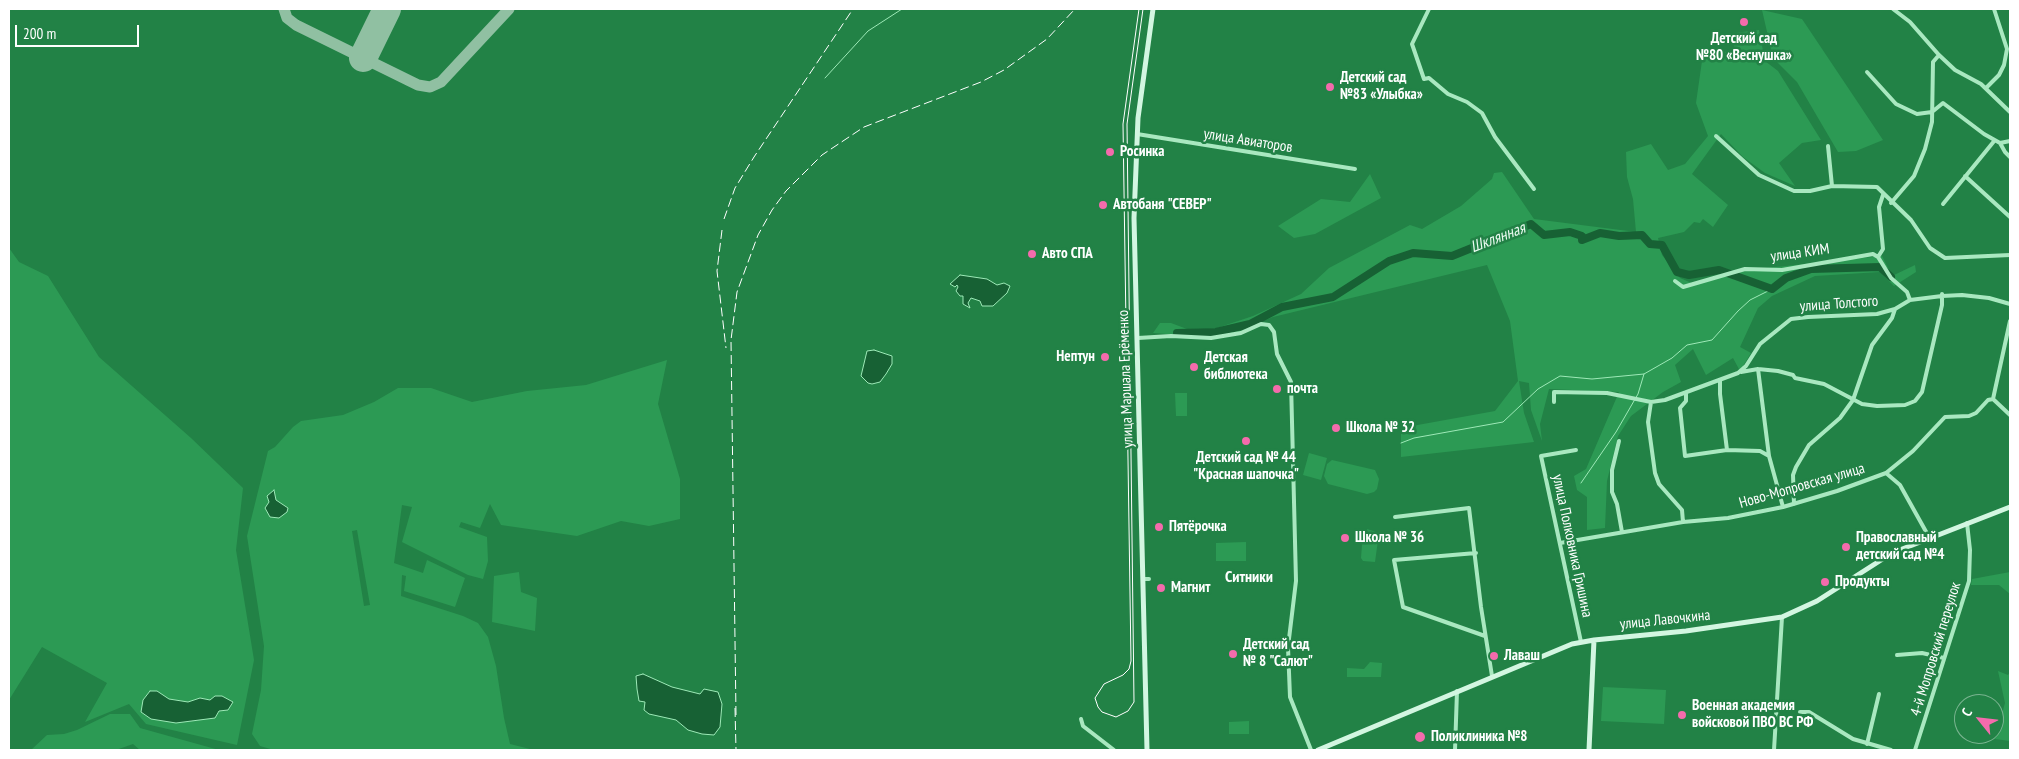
<!DOCTYPE html>
<meta charset="utf-8">
<style>
body{margin:0}
#map{position:relative;width:2019px;height:759px;overflow:hidden;background:#228246;font-family:"PT Sans Narrow",sans-serif}
canvas{display:block}
.frame{position:absolute;inset:0;border:10px solid #fff;pointer-events:none}
.north{position:absolute;left:1954px;top:694px;width:50px;height:50px;box-sizing:border-box;background:#228246;border:1px solid #7ab490;border-radius:50%;rotate:299deg;font-size:14px;font-weight:700;line-height:20px;text-align:center;color:#fff}
.north::after{content:'';display:block;margin:auto;width:18px;height:22px;background:#f46bac;clip-path:polygon(50% 0,100% 100%,50% 72%,0 100%)}
.scale{position:absolute;left:15px;top:25px;width:124px;height:22px;box-sizing:border-box;border:2px solid #fff;border-top:0;padding-left:6px;font-size:15px;line-height:18px;white-space:nowrap;color:#fff;-webkit-text-stroke:4px #228246;paint-order:stroke}
</style>
<div id="map">
<canvas width="2019" height="759"></canvas>
<div class="frame"></div>
<div class="north">С</div>
<div class="scale">200 m</div>
</div>
<script>
const ctx = document.querySelector('canvas').getContext('2d');
ctx.lineJoin = 'round';
function paint(path, color) { ctx.fillStyle = color; ctx.fill(path, 'evenodd'); }
const toPath = rows => new Path2D(rows.map(r => 'M' + r).join(''));
function stroke(path, color, width, dash) { ctx.strokeStyle = color; ctx.lineWidth = width; ctx.lineCap = dash ? 'butt' : 'round'; ctx.setLineDash(dash || []); ctx.stroke(path); }
function label(font, color, halo, rows, align = 'center') {
  ctx.font = font + ' "PT Sans Narrow",sans-serif'; ctx.lineWidth = 5; ctx.setLineDash([]); ctx.textBaseline = 'middle'; ctx.strokeStyle = halo; ctx.fillStyle = color; for (const [text, x, y, turn = 0] of rows) {
    ctx.save(); ctx.translate(x, y); ctx.rotate((+turn || 0) * Math.PI / 180); ctx.textAlign = isNaN(turn) ? turn : align; if (halo) ctx.strokeText(text, 0, 0); ctx.fillText(text, 0, 0); ctx.restore();
  }
}
paint(toPath([
 [1762,10,1802,19,1883,140,1856,151,1838,152,1797,82,1773,58],
 [1759,30,1765,61,1778,71,1821,140,1802,143,1779,163,1795,186,1765,173,1743,157,1721,134,1692,174,1728,205,1713,227,1703,219,1700,223,1694,222,1684,232,1658,238,1662,255,1680,278,1694,284,1712,280,1728,272,1882,256,1892,276,1915,265,1916,272,1894,286,1880,272,1815,276,1772,296,1758,308,1740,347,1751,353,1740,371,1733,358,1706,375,1693,349,1675,365,1681,382,1663,392,1631,416,1618,436,1607,481,1605,528,1587,530,1587,497,1577,490,1574,476,1586,469,1619,392,1549,389,1540,424,1542,441,1531,410,1529,383,1519,381,1524,413,1534,442,1401,457,1401,428,1495,411,1518,381,1510,321,1487,265,1273,317,1237,332,1208,337,1153,333,1160,323,1171,323,1187,329,1217,328,1253,316,1301,294,1329,268,1410,225,1422,229,1461,206,1492,179,1494,173,1502,172,1534,219,1636,232,1633,199,1627,177,1626,152,1651,144,1668,170,1685,164,1708,136,1696,103,1703,54,1734,51,1734,33],
 [1370,174,1381,198,1315,234,1294,238,1278,226,1321,199,1350,202],
 [9,248,19,262,48,276,99,357,191,438,243,488,236,550,254,660,237,745,146,724,129,704,85,722,107,683,42,647,9,700],
 [667,360,658,404,680,479,680,519,649,526,621,521,577,536,501,525,490,504,480,528,461,522,459,527,487,537,488,561,483,579,468,575,402,542,412,507,402,505,394,563,423,573,427,560,465,578,455,607,404,591,406,576,402,575,401,596,463,616,478,623,488,637,496,666,504,718,510,744,534,750,274,750,260,746,252,734,261,690,264,646,247,536,268,451,275,447,293,427,301,421,343,415,374,402,398,388,431,388,472,402,527,391,586,385],
 [357,530,370,605,364,606,352,531],
 [1175,393,1187,393,1187,416,1176,416],
 [1309,453,1327,458,1321,480,1303,475],
 [1332,460,1375,470,1379,479,1377,489,1374,492,1367,494,1328,484,1324,476,1327,464],
 [1367,529,1379,533,1375,562,1363,561,1361,558,1363,532],
 [1246,542,1246,561,1216,561,1216,543],
 [519,572,521,592,537,598,535,631,492,622,494,576],
 [2010,572,2010,594,1999,585,1971,585,1972,579],
 [1370,662,1382,663,1381,677,1347,677,1347,668,1364,669],
 [1998,671,2008,675,2010,672,2010,741,1995,739,2005,703],
 [1603,687,1666,690,1664,724,1601,721],
 [110,714,130,714,140,728,219,750,140,750,133,744,116,750,31,750,47,735,64,734,77,730],
 [1249,721,1249,734,1229,734,1229,722]
]), '#2c9a54');
const water = toPath([
 [960,275,987,279,997,285,1004,283,1010,286,1007,293,993,306,982,306,980,301,971,298,968,303,970,308,963,304,963,296,960,296,956,291,958,287,957,285,955,287,950,284,960,275],
 [874,350,892,356,892,364,886,374,880,382,872,384,868,383,861,376,867,351,874,350],
 [274,490,276,500,288,508,287,512,279,518,270,517,265,508,269,502,267,496,274,490],
 [643,674,672,687,700,694,704,689,718,692,722,704,720,727,714,735,702,734,688,730,676,720,649,714,644,710,645,702,639,701,637,689,636,676,643,674],
 [150,691,157,691,169,699,188,702,200,698,210,700,215,696,222,696,233,702,228,710,219,711,215,718,176,723,151,719,141,712,143,700,150,691]
]);
paint(water, '#176134');
stroke(water, '#9de9b7', 1);
stroke(toPath([
 [825,78,868,31,902,9],
 [1401,443,1414,438,1503,422,1538,389,1560,376,1592,379,1644,374,1672,358,1687,345,1712,340,1738,311,1750,300,1772,289],
 [1581,483,1616,432,1638,394,1644,374]
]), '#9de9b7', 1);
stroke(toPath([
 [1177,333,1216,332,1250,324,1282,307,1333,297,1389,261,1413,253,1452,256,1531,224,1544,235,1570,232,1582,236,1582,240,1600,233,1619,236,1642,235,1650,244,1662,245,1677,272,1689,275,1719,270,1772,289,1786,278,1811,269,1880,267,1891,277]
]), '#176134', 8);
stroke(toPath([
 [284,9,287,18,296,25,418,85,430,87,441,82,509,9]
]), '#90c0a2', 11);
stroke(toPath([
 [363,58,387,9]
]), '#90c0a2', 28);
stroke(toPath([
 [1429,9,1412,44,1424,79,1429,78,1448,94,1467,102,1482,113,1495,137,1534,189],
 [1893,9,1910,22,1939,55,1955,70,1981,84,2010,112],
 [1867,72,1896,104,1917,114,1932,112,1943,103,1984,134,2000,143,2005,152,2010,157],
 [1986,88,1999,75,2004,65,2007,49,1994,9],
 [1137,134,1355,169],
 [1716,136,1759,175,1794,191,1810,191,1832,186,1877,187,1911,220,1930,248,1945,258,2010,255],
 [2000,143,2010,141],
 [1828,146,1832,186],
 [1965,176,2010,217],
 [1891,203,1914,176,1925,149,1932,122,1933,62,1939,55],
 [1943,204,1995,140],
 [1878,257,1883,249,1879,207,1883,195],
 [1675,281,1683,287,1745,269,1782,270,1873,254,1878,257,1891,278,1907,292,1910,300],
 [1138,338,1171,336,1211,338,1241,333,1261,324,1269,325,1274,332,1277,354,1291,382,1296,581,1288,647,1290,697,1311,750],
 [1741,372,1758,369],
 [1720,380,1720,394,1727,450,1760,451,1769,456],
 [1686,392,1686,401,1680,408,1685,456,1727,450],
 [1993,399,2010,321],
 [1993,399,2010,415],
 [1554,402,1554,392,1607,393,1651,402,1665,400,1738,373,1746,366,1760,344,1791,319,1808,317,1877,314,1895,309,1910,300,1942,296,1962,295,1989,298,2010,304],
 [1651,402,1648,422,1655,473,1659,484,1682,510,1683,522],
 [1619,441,1612,470,1612,492,1617,504,1622,532],
 [1576,450,1541,456,1581,642],
 [1886,473,1900,485,1929,537],
 [1794,504,1793,475,1796,467,1809,445,1840,418,1853,400,1872,345,1892,318,1895,309],
 [1783,507,1769,456,1758,369,1778,371,1793,375,1795,378,1824,384,1862,404,1877,406,1905,405,1915,401,1922,392,1942,305,1942,294],
 [1395,517,1469,508,1481,607,1492,676],
 [1560,543,1683,522,1728,518,1783,507,1837,491,1886,473,1913,451,1945,417,1969,416,1976,413,1988,400,1993,399],
 [1476,553,1394,560,1403,607,1485,636],
 [1144,579,1149,579],
 [1897,655,1922,653,1944,658],
 [1800,712,1809,712,1853,739,1891,750],
 [1081,719,1083,726,1114,750],
 [1867,744,1879,694],
 [1455,750,1457,691],
 [1774,750,1782,617],
 [1915,750,1969,581,1970,550,1967,523]
]), '#a9e8c0', 4);
stroke(toPath([
 [1147,750,1134,218,1138,118,1153,9],
 [1318,750,1572,644,1594,640,1686,631,1782,617,1817,601,1892,553,2010,507],
 [1589,750,1594,640]
]), '#d3f6e1', 5);
stroke(toPath([
 [1139,9,1123,124,1131,661,1129,669,1123,675,1104,684,1095,698,1098,707,1102,712,1116,717,1128,711,1134,702,1127,124,1143,9]
]), '#fff', 1);
stroke(toPath([
 [724,219,735,188,754,157,853,9],
 [722,230,717,271,726,348],
 [735,708,736,750],
 [736,715,731,340,737,292,758,235,772,210,786,191,822,155,864,127,981,82,1004,70,1047,39,1075,9]
]), '#fff', 1, [9, 4]);
for (const [x, y, r, color] of [
 [1744,22,5,"#f46bac"],
 [1330,87,5,"#f46bac"],
 [1110,152,5,"#f46bac"],
 [1103,205,5,"#f46bac"],
 [1032,254,5,"#f46bac"],
 [1105,357,5,"#f46bac"],
 [1194,367,5,"#f46bac"],
 [1277,389,5,"#f46bac"],
 [1336,428,5,"#f46bac"],
 [1246,441,5,"#f46bac"],
 [1159,527,5,"#f46bac"],
 [1345,538,5,"#f46bac"],
 [1846,547,5,"#f46bac"],
 [1825,582,5,"#f46bac"],
 [1161,588,5,"#f46bac"],
 [1233,654,5,"#f46bac"],
 [1494,656,5,"#f46bac"],
 [1682,715,5,"#f46bac"],
 [1420,737,6,"#f46bac"]
]) { const dot = new Path2D(); dot.arc(x, y, r, 0, 2 * Math.PI); ctx.fillStyle = color; ctx.fill(dot); stroke(dot, '#228246', 2); }
label('bold 15px', '#fff', '#228246', [
 ["Детский сад",1744,39,"center"],
 ["№80 «Веснушка»",1744,56,"center"],
 ["Детский сад",1340,78],
 ["№83 «Улыбка»",1340,95],
 ["Росинка",1120,152],
 ["Автобаня \"СЕВЕР\"",1113,205],
 ["Авто СПА",1042,254],
 ["Нептун",1095,357,"right"],
 ["Детская",1204,358],
 ["библиотека",1204,375],
 ["почта",1287,389],
 ["Школа № 32",1346,428],
 ["Детский сад № 44",1246,458,"center"],
 ["\"Красная шапочка\"",1246,475,"center"],
 ["Пятёрочка",1169,527],
 ["Школа № 36",1355,538],
 ["Православный",1856,538],
 ["детский сад №4",1856,555],
 ["Продукты",1835,582],
 ["Магнит",1171,588],
 ["Детский сад",1243,645],
 ["№ 8 \"Салют\"",1243,662],
 ["Лаваш",1504,656],
 ["Военная академия",1692,706],
 ["войсковой ПВО ВС РФ",1692,723],
 ["Поликлиника №8",1431,737]
], 'left');
label('15px', '#fff', '#228246', [
 ["улица Авиаторов",1248,141,9],
 ["улица КИМ",1800,253,-8],
 ["улица Толстого",1839,304,-4],
 ["улица Маршала Ерёменко",1126,379,-92],
 ["Ново-Мопровская улица",1802,486,-16],
 ["улица Полковника Гришина",1572,546,78],
 ["улица Лавочкина",1665,620,-6],
 ["4-й Мопровский переулок",1936,649,-73]
]);
label('italic 16px', '#ecfbf2', '#228246', [
 ["Шклянная",1498,238,-21]
]);
label('bold 16px', '#fff', '#228246', [
 ["Ситники",1249,577]
]);
</script>
